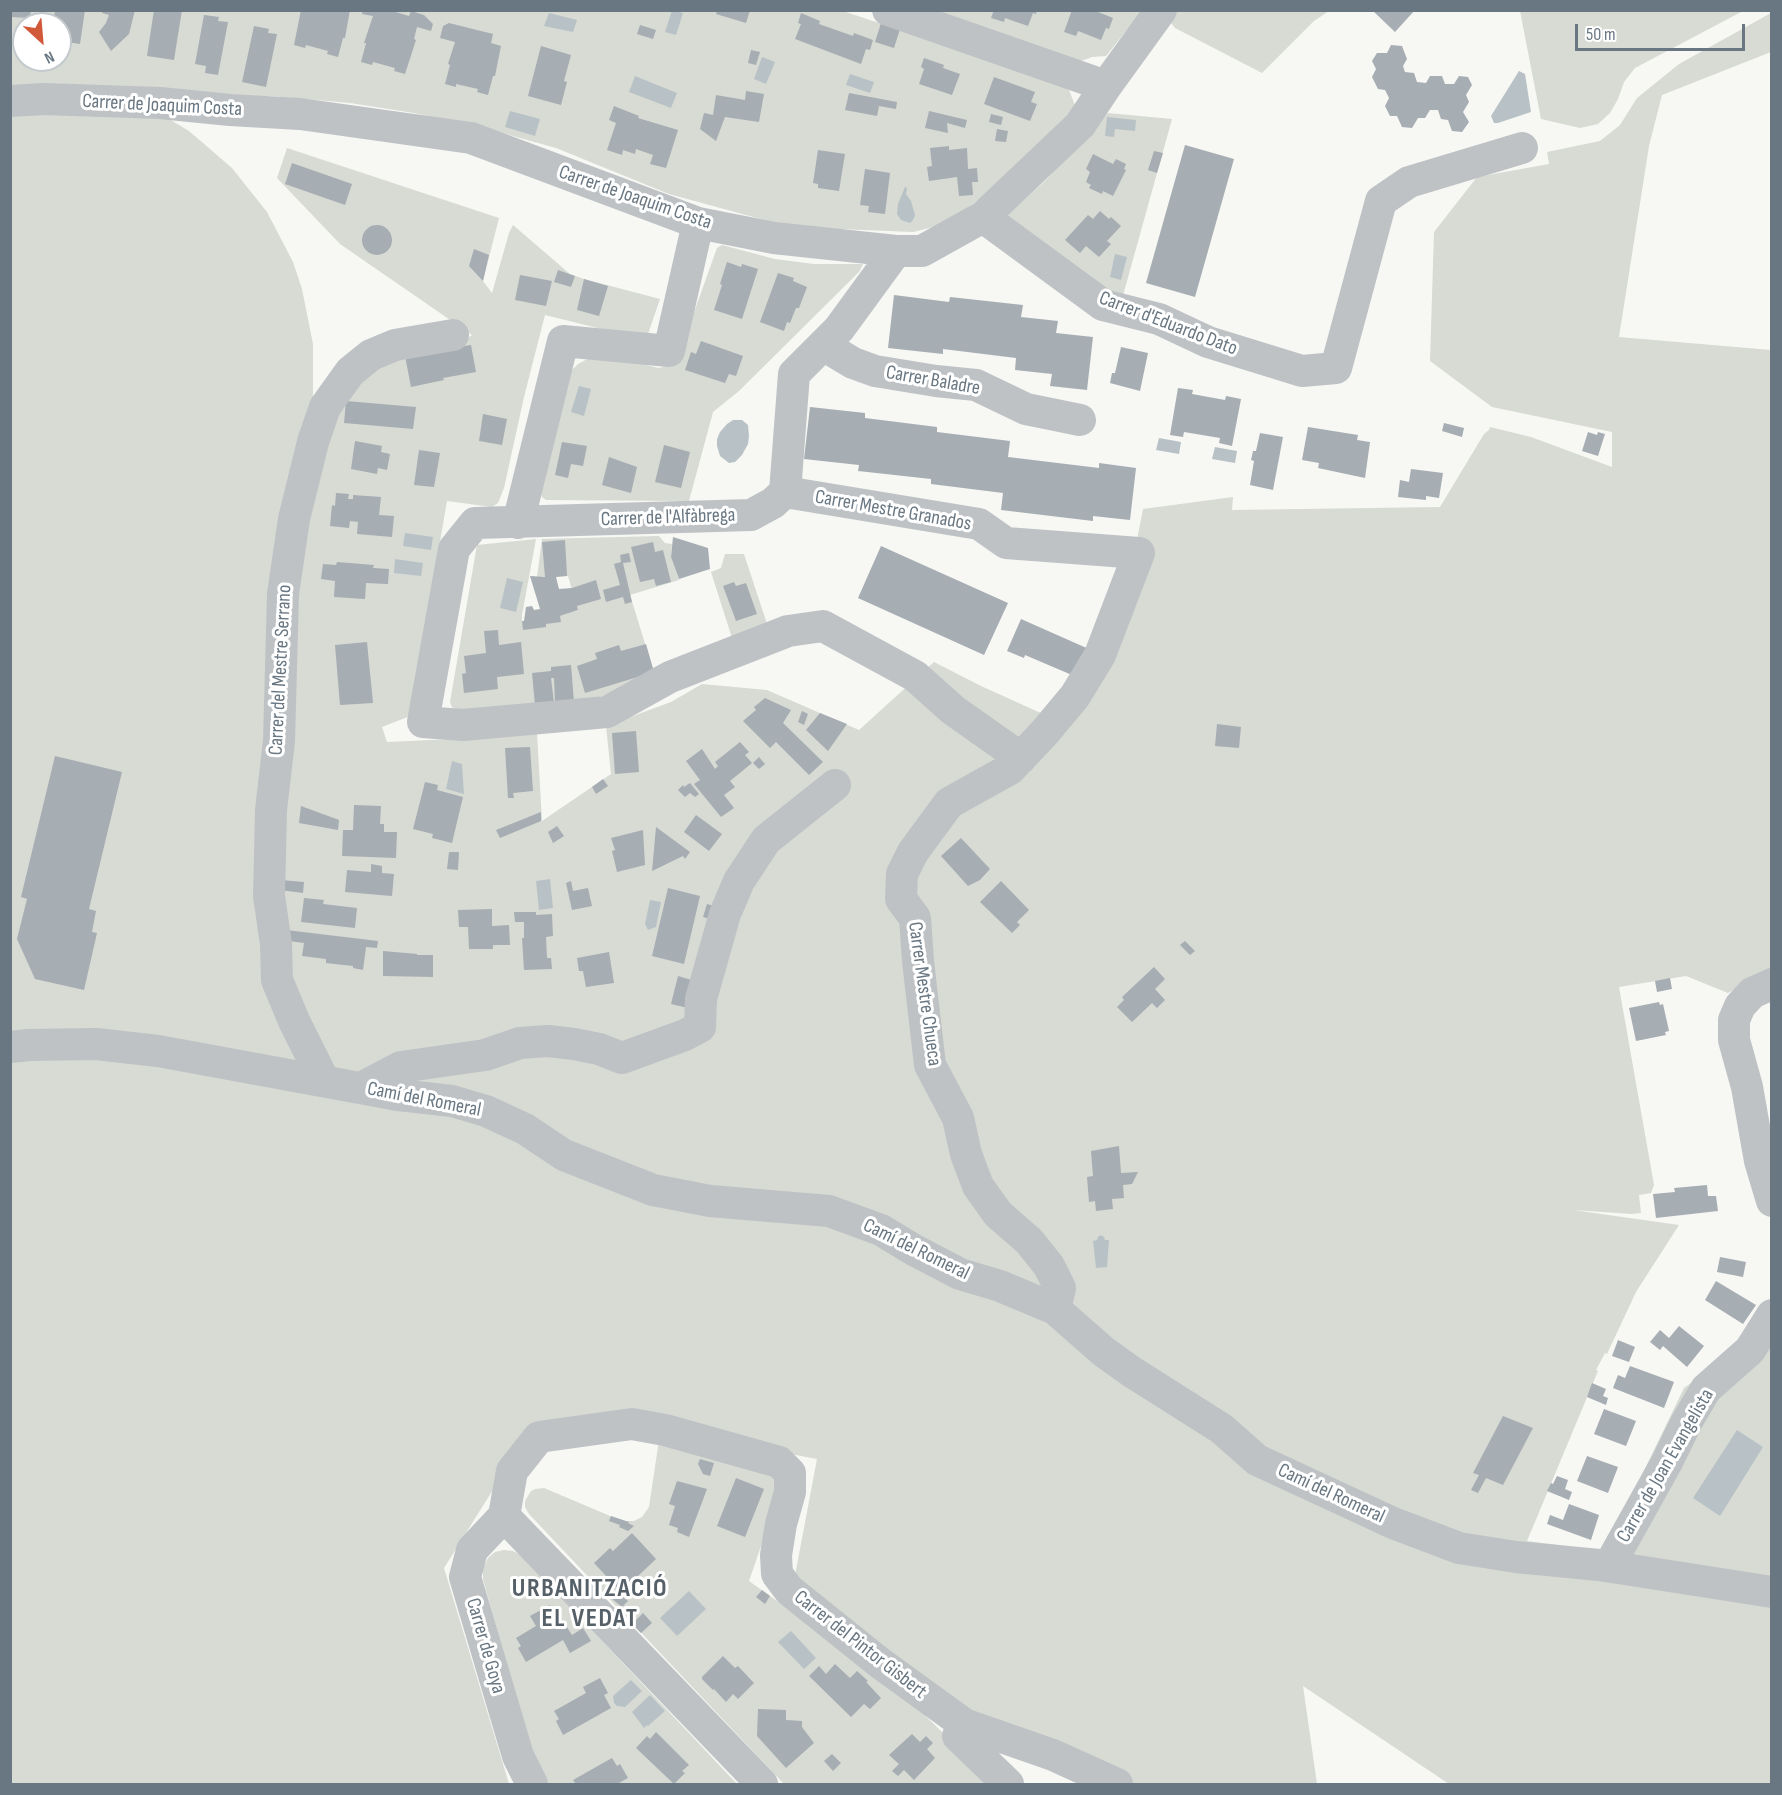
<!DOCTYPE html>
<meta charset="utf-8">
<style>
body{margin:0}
#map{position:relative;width:1782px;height:1795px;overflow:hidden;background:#f7f7f4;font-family:"Sofia Sans Condensed",sans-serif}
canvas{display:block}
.frame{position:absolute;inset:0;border:12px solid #697782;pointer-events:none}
.north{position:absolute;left:12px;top:12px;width:60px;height:60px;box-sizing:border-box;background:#fff;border:2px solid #c3c9cd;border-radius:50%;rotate:154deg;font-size:16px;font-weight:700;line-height:24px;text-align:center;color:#697782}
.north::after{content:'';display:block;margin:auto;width:21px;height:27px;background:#d1593a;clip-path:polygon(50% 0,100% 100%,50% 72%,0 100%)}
.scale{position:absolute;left:1575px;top:24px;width:170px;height:27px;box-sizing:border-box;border:3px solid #697782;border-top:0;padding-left:8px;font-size:18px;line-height:21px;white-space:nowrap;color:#697782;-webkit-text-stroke:4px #fff;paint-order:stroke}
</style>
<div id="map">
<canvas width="1782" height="1795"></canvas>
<div class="frame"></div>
<div class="north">N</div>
<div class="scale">50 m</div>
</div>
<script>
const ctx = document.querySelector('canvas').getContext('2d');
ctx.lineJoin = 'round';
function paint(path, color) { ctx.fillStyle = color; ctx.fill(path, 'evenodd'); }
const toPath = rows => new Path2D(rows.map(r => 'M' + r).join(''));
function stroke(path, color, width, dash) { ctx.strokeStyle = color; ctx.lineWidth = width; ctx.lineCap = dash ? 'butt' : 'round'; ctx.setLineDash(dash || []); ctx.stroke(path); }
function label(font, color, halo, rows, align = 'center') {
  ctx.font = font + ' "Sofia Sans Condensed",sans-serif'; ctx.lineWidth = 6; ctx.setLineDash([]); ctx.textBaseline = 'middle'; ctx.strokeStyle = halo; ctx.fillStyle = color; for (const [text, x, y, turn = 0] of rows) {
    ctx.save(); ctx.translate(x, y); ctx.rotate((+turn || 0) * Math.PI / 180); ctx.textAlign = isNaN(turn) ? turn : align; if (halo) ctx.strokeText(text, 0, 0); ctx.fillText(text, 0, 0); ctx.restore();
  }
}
paint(toPath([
 [11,11,843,11,1060,84,1069,90,1076,108,1014,174,955,217,933,227,913,232,790,227,669,194,556,148,488,129,414,113,350,103,271,96,224,98,154,110,189,131,232,168,267,212,293,262,302,289,313,344,313,401,341,399,388,359,456,346,472,335,340,244,277,178,287,148,499,218,483,281,492,293,509,233,513,225,570,274,584,279,660,299,646,340,545,315,524,397,504,488,498,503,492,507,447,501,410,716,382,727,387,742,475,738,537,733,542,821,611,774,606,726,671,702,702,684,767,690,859,730,934,662,981,686,1043,714,1079,678,1136,545,1143,509,1233,497,1232,510,1440,507,1484,434,1489,430,1490,427,1531,437,1612,467,1612,432,1492,407,1430,361,1434,232,1477,177,1549,164,1547,152,1600,141,1620,125,1637,98,1679,64,1771,13,1771,52,1662,95,1649,146,1619,337,1771,350,1771,970,1728,993,1686,976,1619,987,1654,1185,1651,1193,1639,1195,1641,1213,1632,1214,1573,1210,1679,1225,1636,1292,1607,1354,1605,1353,1596,1370,1598,1371,1527,1541,1605,1551,1684,1388,1730,1354,1754,1332,1771,1349,1771,1784,1449,1784,1303,1686,1317,1784,1084,1784,880,1663,793,1586,817,1459,632,1424,531,1429,444,1568,509,1784,11,1784],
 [24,24,60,24,60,60,24,60],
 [929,11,1142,11,1106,56,1092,57,1076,63],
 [1162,11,1329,11,1314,21,1262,73,1175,28],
 [1438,11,1743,11,1635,68,1624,82,1618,99,1610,113,1598,124,1580,128,1541,119,1520,11,1440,12],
 [1108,113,1172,119,1122,299,1111,298,1007,215,1045,181],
 [722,245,775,259,814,264,863,264,859,272,739,391,713,412,689,501,546,500,542,497,540,490,572,370,578,364,591,357,607,356,659,368,671,365,678,357,717,248],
 [659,536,665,543,672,544,671,556,679,580,630,595,656,679,587,701,457,710,452,707,450,702,477,545,536,539,522,615,522,621,560,616,578,610,568,576,537,577,542,539],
 [725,554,744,554,767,624,732,638,711,572,721,568],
 [659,1440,778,1477,782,1485,749,1581,892,1683,995,1784,784,1784,529,1514,525,1507,525,1501,531,1491,535,1489,544,1488,622,1521,634,1521,642,1517,649,1507],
 [504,1550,513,1551,521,1555,737,1784,548,1784,534,1756,521,1718,483,1579,483,1568,488,1558,495,1552]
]), '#d7dbd4');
paint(toPath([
 [672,10,683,13,676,35,665,32],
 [549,13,577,20,573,32,544,26],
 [762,57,775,62,766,84,754,79],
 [1519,71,1525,74,1531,112,1498,123,1494,123,1491,116],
 [850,74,874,82,870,93,846,85],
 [635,76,677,93,671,108,629,92],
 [510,111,540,119,535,136,505,127],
 [1107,117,1136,120,1135,131,1115,129,1114,137,1105,136],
 [905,187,907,188,906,194,911,201,915,215,913,220,910,223,901,220,897,214,898,204],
 [1115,254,1127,257,1121,280,1110,277],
 [579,386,591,389,584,416,571,412],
 [733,420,742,420,748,425,749,436,748,444,742,455,735,462,729,463,720,456,717,446,717,439,720,432,727,424],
 [1159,438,1181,442,1179,454,1156,450],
 [1215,447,1237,451,1235,463,1212,459],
 [405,533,433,537,431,550,403,546],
 [395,559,423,563,421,576,394,573],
 [507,578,523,582,516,612,500,608],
 [452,761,462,764,464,794,446,789],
 [550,879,553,908,539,910,536,881],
 [650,900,661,902,656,927,648,930,645,924],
 [1101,1235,1104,1237,1105,1240,1109,1240,1107,1267,1096,1268,1093,1241,1097,1240,1098,1237],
 [1737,1430,1763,1447,1720,1516,1693,1498],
 [689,1591,706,1609,677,1636,660,1618],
 [791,1631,816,1658,804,1669,778,1642],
 [631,1680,642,1691,625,1707,617,1706,614,1703,613,1696],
 [650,1695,665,1711,648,1726,647,1725,644,1728,632,1712]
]), '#b8c2c6');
paint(toPath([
 [10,10,31,10,30,18,10,17],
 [55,10,85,10,80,44,60,41,60,24,53,24],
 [103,10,135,10,129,34,111,51,99,32,106,23,109,15,102,13],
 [154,10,182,10,174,60,147,56],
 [301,10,350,10,345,38,343,38,338,57,327,54,328,51,306,45,305,48,294,45],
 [363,10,389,10,409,16,411,11,424,15,433,24,431,31,417,27,414,39,416,40,405,74,394,71,395,68,373,62,372,65,361,62,366,43,364,43,373,16,362,14],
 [717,10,750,10,746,23,716,14],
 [994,10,1037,10,1036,14,1033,13,1028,26,1005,18,1004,22,991,18],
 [1072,10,1093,10,1113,18,1109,29,1106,28,1101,40,1078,31,1076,36,1064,32],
 [1372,10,1415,10,1395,32],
 [801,13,820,21,819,24,853,36,854,33,873,40,870,50,866,49,861,64,795,39,801,24,798,23],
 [204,15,219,17,218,21,228,22,218,75,205,73,206,66,195,64],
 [449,23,493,34,491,43,501,46,495,76,493,76,488,95,477,92,478,89,456,84,456,87,445,84,450,65,448,64,455,42,440,38,443,26],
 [881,23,900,29,894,48,875,42],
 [640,25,656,30,653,39,637,34],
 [254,26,269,29,268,33,277,34,266,87,242,82],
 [1391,45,1402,46,1407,59,1403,66,1405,72,1414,73,1417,82,1426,83,1430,76,1442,76,1445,84,1454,84,1459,76,1468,77,1472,85,1466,95,1469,102,1463,112,1469,122,1462,132,1452,131,1448,120,1441,119,1438,110,1430,110,1425,118,1418,118,1412,128,1402,127,1397,116,1390,116,1385,106,1389,98,1385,90,1378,89,1372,77,1376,69,1372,61,1377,53,1387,53],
 [541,46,571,55,564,81,567,82,561,105,528,96],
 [751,50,760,52,756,65,748,63],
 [924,58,944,65,943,68,960,74,952,95,919,84,924,69,921,67],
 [994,77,1035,92,1031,102,1037,104,1030,121,984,104],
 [746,91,764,94,759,122,725,117,716,141,700,129,704,113,713,115,716,95,745,100],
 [849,93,897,102,896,109,879,106,877,116,845,110],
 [614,106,639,116,638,118,678,130,666,168,650,164,653,155,636,149,635,154,623,150,622,155,607,150,616,123,609,120],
 [929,111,967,120,965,128,947,123,948,133,925,128],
 [991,114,1003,117,1001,125,989,122],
 [997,129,1008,131,1006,142,995,141],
 [1185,145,1234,159,1195,297,1146,283],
 [949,146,949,150,967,148,968,169,977,168,978,182,972,182,973,195,959,196,957,177,929,181,927,167,932,166,930,148],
 [818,150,845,154,839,191,818,188,818,184,813,183],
 [1154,151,1163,153,1157,173,1148,170],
 [1093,154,1113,164,1116,159,1126,164,1124,169,1126,170,1113,196,1103,191,1102,194,1089,188,1091,185,1086,182,1090,172,1086,169],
 [292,163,352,184,345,205,285,184],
 [865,169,890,173,885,214,868,212,869,206,860,205],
 [1100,211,1109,219,1111,217,1121,226,1107,241,1111,244,1099,257,1086,246,1080,253,1065,240,1088,215,1093,219],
 '362 240a15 15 0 1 1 30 0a15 15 0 1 1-30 0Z',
 [474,249,489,255,483,281,469,266],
 [727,262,741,267,742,264,758,269,742,319,714,310,722,285,720,284],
 [558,270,575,276,571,287,554,282],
 [778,273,794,278,793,281,807,287,799,308,796,308,790,323,787,322,784,331,760,322],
 [520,275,552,281,546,306,515,300],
 [584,279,608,286,599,316,577,310],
 [894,295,949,302,950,297,1023,305,1021,317,1058,321,1056,333,1093,337,1087,390,1050,386,1052,374,1015,370,1016,358,943,349,943,354,888,348],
 [701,341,743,356,736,376,729,374,725,383,685,370,691,352,696,354],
 [471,345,476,372,443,378,444,380,411,387,405,356],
 [1121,347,1148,353,1140,391,1110,383,1112,373,1115,373],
 [1178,388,1193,390,1192,394,1225,400,1226,396,1241,399,1232,446,1219,443,1220,438,1184,432,1183,437,1170,435],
 [346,401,416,407,413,429,344,423],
 [810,407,865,413,865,418,937,427,937,432,1010,441,1008,457,1099,468,1099,463,1136,468,1130,520,1093,516,1093,521,1001,510,1003,493,931,484,931,479,858,471,859,465,804,459],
 [483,414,507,419,502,445,479,441],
 [1444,423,1464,428,1462,437,1442,431],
 [1308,427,1358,435,1357,440,1370,442,1365,478,1318,468,1319,463,1302,460],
 [1588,432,1597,435,1598,432,1605,434,1598,456,1582,451],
 [1260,433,1283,437,1273,490,1250,485,1254,461,1251,460,1253,451,1256,451],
 [355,441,382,446,381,452,390,454,387,470,378,468,377,474,351,469],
 [562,442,587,446,583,466,571,464,568,478,555,475],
 [664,445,690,452,681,488,655,482],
 [419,450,440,453,434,487,414,485],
 [609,457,637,467,631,493,602,485],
 [1411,469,1443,473,1439,498,1426,496,1426,500,1398,497,1400,480,1409,482],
 [336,493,349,494,348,499,353,499,353,495,381,497,379,515,394,516,392,537,357,534,358,522,350,521,349,528,330,526,332,505,335,506],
 [673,537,708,548,710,569,679,579,671,557],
 [565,540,567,576,556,577,559,589,572,588,596,580,601,599,577,606,578,610,560,616,561,622,546,624,546,627,523,630,522,621,524,621,526,607,532,606,534,610,540,609,530,576,545,577,542,542],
 [653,542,655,552,663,550,671,582,656,586,654,579,640,582,631,547],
 [881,546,1008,603,984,655,858,598],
 [629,553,631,562,623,563,632,602,625,604,623,597,606,602,603,590,620,585,614,564,621,562,620,555],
 [337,562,374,565,373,568,389,569,388,584,366,583,365,599,334,597,335,581,321,579,323,564,336,565],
 [734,582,736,586,746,583,757,614,736,621,723,586],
 [1021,619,1091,650,1079,678,1025,655,1024,658,1007,651],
 [498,630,499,645,521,642,524,674,497,677,498,689,464,693,462,674,466,673,464,656,486,653,484,631],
 [367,642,373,703,340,705,335,645],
 [646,644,654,672,585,693,577,666,597,659,595,653,619,645,621,651],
 [571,665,574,702,555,703,554,678,551,678,554,703,535,705,532,673,551,671,551,667],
 [765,698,791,710,783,723,823,762,809,775,776,742,770,748,743,721,756,710,754,707],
 [802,711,808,714,804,725,798,722],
 [820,713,847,724,828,751,806,730],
 [1217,724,1241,727,1239,748,1215,746],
 [636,731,639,772,615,774,612,733],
 [740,742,749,752,745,755,752,763,730,781,735,787,724,795,734,808,721,817,694,784,700,780,686,761,702,749,715,769,718,766,715,762],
 [530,747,533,791,513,793,514,798,508,798,505,748],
 [55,756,122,772,89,909,96,911,92,932,97,933,84,990,35,979,17,939,27,899,21,897],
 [759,757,765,764,759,769,753,763],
 [603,779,608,786,596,794,592,787],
 [425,782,438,785,437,790,463,797,452,843,432,838,433,834,413,829],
 [690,783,699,794,695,797,690,793,685,797,678,790,683,785,684,787],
 [354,805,381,806,380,824,384,824,384,832,397,832,396,858,342,856,343,830,353,830],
 [301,806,339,820,338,830,299,823],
 [541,812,541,821,500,838,496,830],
 [696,815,722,834,709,851,684,832],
 [557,826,564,836,553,843,548,832],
 [656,827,690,852,685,859,683,856,652,871],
 [643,830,645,865,617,872,612,851,615,850,611,838],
 [961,838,990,869,980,880,968,886,941,856],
 [449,852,459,852,458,870,447,869],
 [371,864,382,866,382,873,394,874,392,896,345,892,347,870,371,872],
 [281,880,304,882,303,893,280,890],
 [571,881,573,891,588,888,592,906,572,910,566,883],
 [1001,881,1029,910,1017,922,1020,925,1012,933,980,902],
 [668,888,700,896,684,964,652,956],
 [304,898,324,900,323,904,357,908,355,928,301,922],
 [707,904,717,907,714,920,703,917],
 [492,909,492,926,509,925,510,945,493,945,493,949,469,949,468,927,459,927,458,910],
 [514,912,536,912,536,915,552,914,553,936,546,937,547,958,551,958,552,969,524,970,522,938,524,938,524,922,515,922],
 [286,930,378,941,377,948,366,947,363,970,353,968,353,966,326,963,326,959,302,956,304,943,289,941],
 [1185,941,1195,951,1190,955,1180,945],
 [383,951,417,954,417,955,433,955,433,977,383,976],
 [609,952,614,983,586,987,583,971,579,971,577,958],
 [1154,967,1165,979,1155,989,1165,1000,1157,1008,1152,1003,1132,1022,1117,1007,1124,1000,1122,997],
 [678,976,695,981,688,1008,671,1004],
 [1670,978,1672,989,1657,992,1655,981],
 [1659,1002,1660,1005,1663,1004,1669,1031,1665,1032,1666,1035,1636,1041,1629,1008],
 [1119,1146,1121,1173,1138,1172,1132,1184,1123,1185,1124,1198,1112,1199,1113,1209,1096,1211,1095,1201,1089,1202,1087,1177,1093,1176,1091,1151],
 [1707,1185,1708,1196,1716,1196,1718,1211,1656,1218,1653,1194,1675,1192,1674,1188],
 [1720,1257,1746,1262,1743,1277,1717,1272],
 [1716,1281,1756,1305,1743,1324,1705,1300],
 [1679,1326,1704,1346,1687,1367,1663,1346,1660,1350,1650,1342,1660,1330,1669,1338],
 [1618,1340,1635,1347,1629,1362,1612,1356],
 [1630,1366,1674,1382,1664,1408,1613,1388,1618,1375,1625,1378],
 [1592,1383,1606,1389,1603,1396,1608,1398,1606,1405,1587,1397],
 [1604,1409,1636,1421,1626,1446,1594,1434],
 [1503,1416,1533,1428,1503,1485,1486,1478,1478,1493,1471,1490,1479,1475,1473,1473],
 [1587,1456,1618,1467,1608,1493,1577,1481],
 [700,1459,714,1463,710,1476,703,1474,698,1464],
 [1557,1476,1568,1480,1565,1489,1572,1492,1569,1500,1547,1491,1551,1483,1553,1484],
 [736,1478,764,1489,745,1537,717,1526],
 [677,1481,707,1489,689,1537,677,1532,678,1528,669,1525,675,1506,669,1504],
 [1569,1504,1599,1515,1591,1540,1547,1524,1550,1515,1563,1520],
 [611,1516,629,1522,628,1523,634,1526,628,1531,619,1527,620,1525,609,1521],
 [632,1533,656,1559,621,1592,594,1563,610,1548,613,1551],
 [762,1590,770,1596,765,1604,756,1597],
 [616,1591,628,1601,622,1607,611,1598],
 [550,1605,560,1623,563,1621,572,1635,583,1628,591,1641,570,1653,563,1640,526,1662,518,1648,521,1646,516,1638,536,1626,530,1616],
 [643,1613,652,1623,641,1633,632,1624],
 [723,1656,735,1668,738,1666,754,1683,738,1699,733,1694,726,1702,714,1689,713,1690,702,1679,702,1677],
 [835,1664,850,1678,857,1671,868,1681,866,1682,881,1698,870,1709,864,1704,851,1717,809,1676,819,1666,826,1674],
 [600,1678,608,1693,604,1695,611,1708,563,1735,556,1721,559,1719,554,1711,586,1693,583,1687],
 [758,1709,786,1710,786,1720,802,1721,802,1727,814,1743,786,1768,757,1736],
 [656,1732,689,1765,682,1771,685,1773,674,1784,636,1748,647,1736,650,1739],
 [912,1734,920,1742,926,1736,933,1743,927,1749,935,1758,914,1780,904,1770,898,1776,892,1771,899,1764,889,1755],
 [832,1754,841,1763,833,1771,824,1761],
 [612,1758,617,1766,620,1764,628,1778,617,1784,576,1784,573,1780]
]), '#a6adb3');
stroke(toPath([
 [888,10,1106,86],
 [10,101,44,99,160,103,230,110,300,114,471,138,698,223,774,238,896,251,922,251,983,217,1080,125,1106,86,1161,10],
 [983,217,1103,305,1159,319,1208,342,1302,371,1336,368,1381,201,1409,182,1522,148],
 [896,251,839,329,794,374,785,492,773,503,751,515,475,523,454,549,423,722,463,725,607,712,670,677,788,631,823,626,915,676,953,710,1021,758],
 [823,345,853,363,875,371,936,381,976,385,1026,409,1080,420],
 [785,492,979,524,1006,543,1139,553,1100,655,1075,696,1045,732,1010,769,949,803,913,852,902,874,901,899,915,918,918,961,930,1065,958,1118,966,1154,978,1186,998,1214,1029,1241,1049,1266,1060,1288,1055,1309],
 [518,523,563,341,669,351,698,223],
 [1772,984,1752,993,1740,1006,1734,1020,1734,1040,1747,1087,1760,1161,1772,1201],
 [10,1047,29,1045,96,1044,158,1051,398,1095,452,1101,486,1111,525,1129,564,1155,653,1190,710,1201,829,1211,881,1230,914,1250,960,1274,1000,1286,1055,1309,1104,1352,1132,1372,1222,1429,1257,1460,1393,1523,1459,1548,1516,1557,1599,1565,1772,1592],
 [324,1081,294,1021,277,980,276,944,269,896,271,810,279,741,283,594,294,519,313,442,325,407,350,372,371,355,395,345,453,335],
 [361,1088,401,1067,485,1055,520,1043,548,1041,574,1044,599,1049,622,1058,685,1035,700,1027,701,999,725,914,739,881,766,840,835,785],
 [504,1516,512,1471,539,1437,632,1424,665,1430,779,1462,790,1473,790,1492,781,1524,776,1555,777,1574,789,1590,880,1663,964,1724,1053,1755,1117,1784],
 [504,1516,762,1784],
 [504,1516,472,1550,465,1577,518,1756,532,1784],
 [1609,1566,1667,1462,1686,1423,1706,1389,1750,1350,1772,1315],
 [964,1724,958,1736,1008,1784]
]), '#bec2c5', 32);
label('20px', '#697782', '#fff', [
 ["Carrer de Joaquim Costa",162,106,3],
 ["Carrer de Joaquim Costa",635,198,19],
 ["Carrer d'Eduardo Dato",1168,324,21],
 ["Carrer Baladre",933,381,10],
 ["Carrer Mestre Granados",893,511,10],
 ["Carrer de l'Alfàbrega",668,518,-2],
 ["Carrer del Mestre Serrano",281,670,-87],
 ["Carrer Mestre Chueca",924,994,82],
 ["Camí del Romeral",424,1100,11],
 ["Camí del Romeral",916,1250,26],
 ["Carrer de Joan Evangelista",1666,1466,-60],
 ["Camí del Romeral",1331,1494,25],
 ["Carrer del Pintor Gisbert",860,1645,38],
 ["Carrer de Goya",485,1646,74]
]);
ctx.letterSpacing = '1.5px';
label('bold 26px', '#566068', '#fff', [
 ["URBANITZACIÓ",590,1589],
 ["EL VEDAT",590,1619]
]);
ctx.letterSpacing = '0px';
</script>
